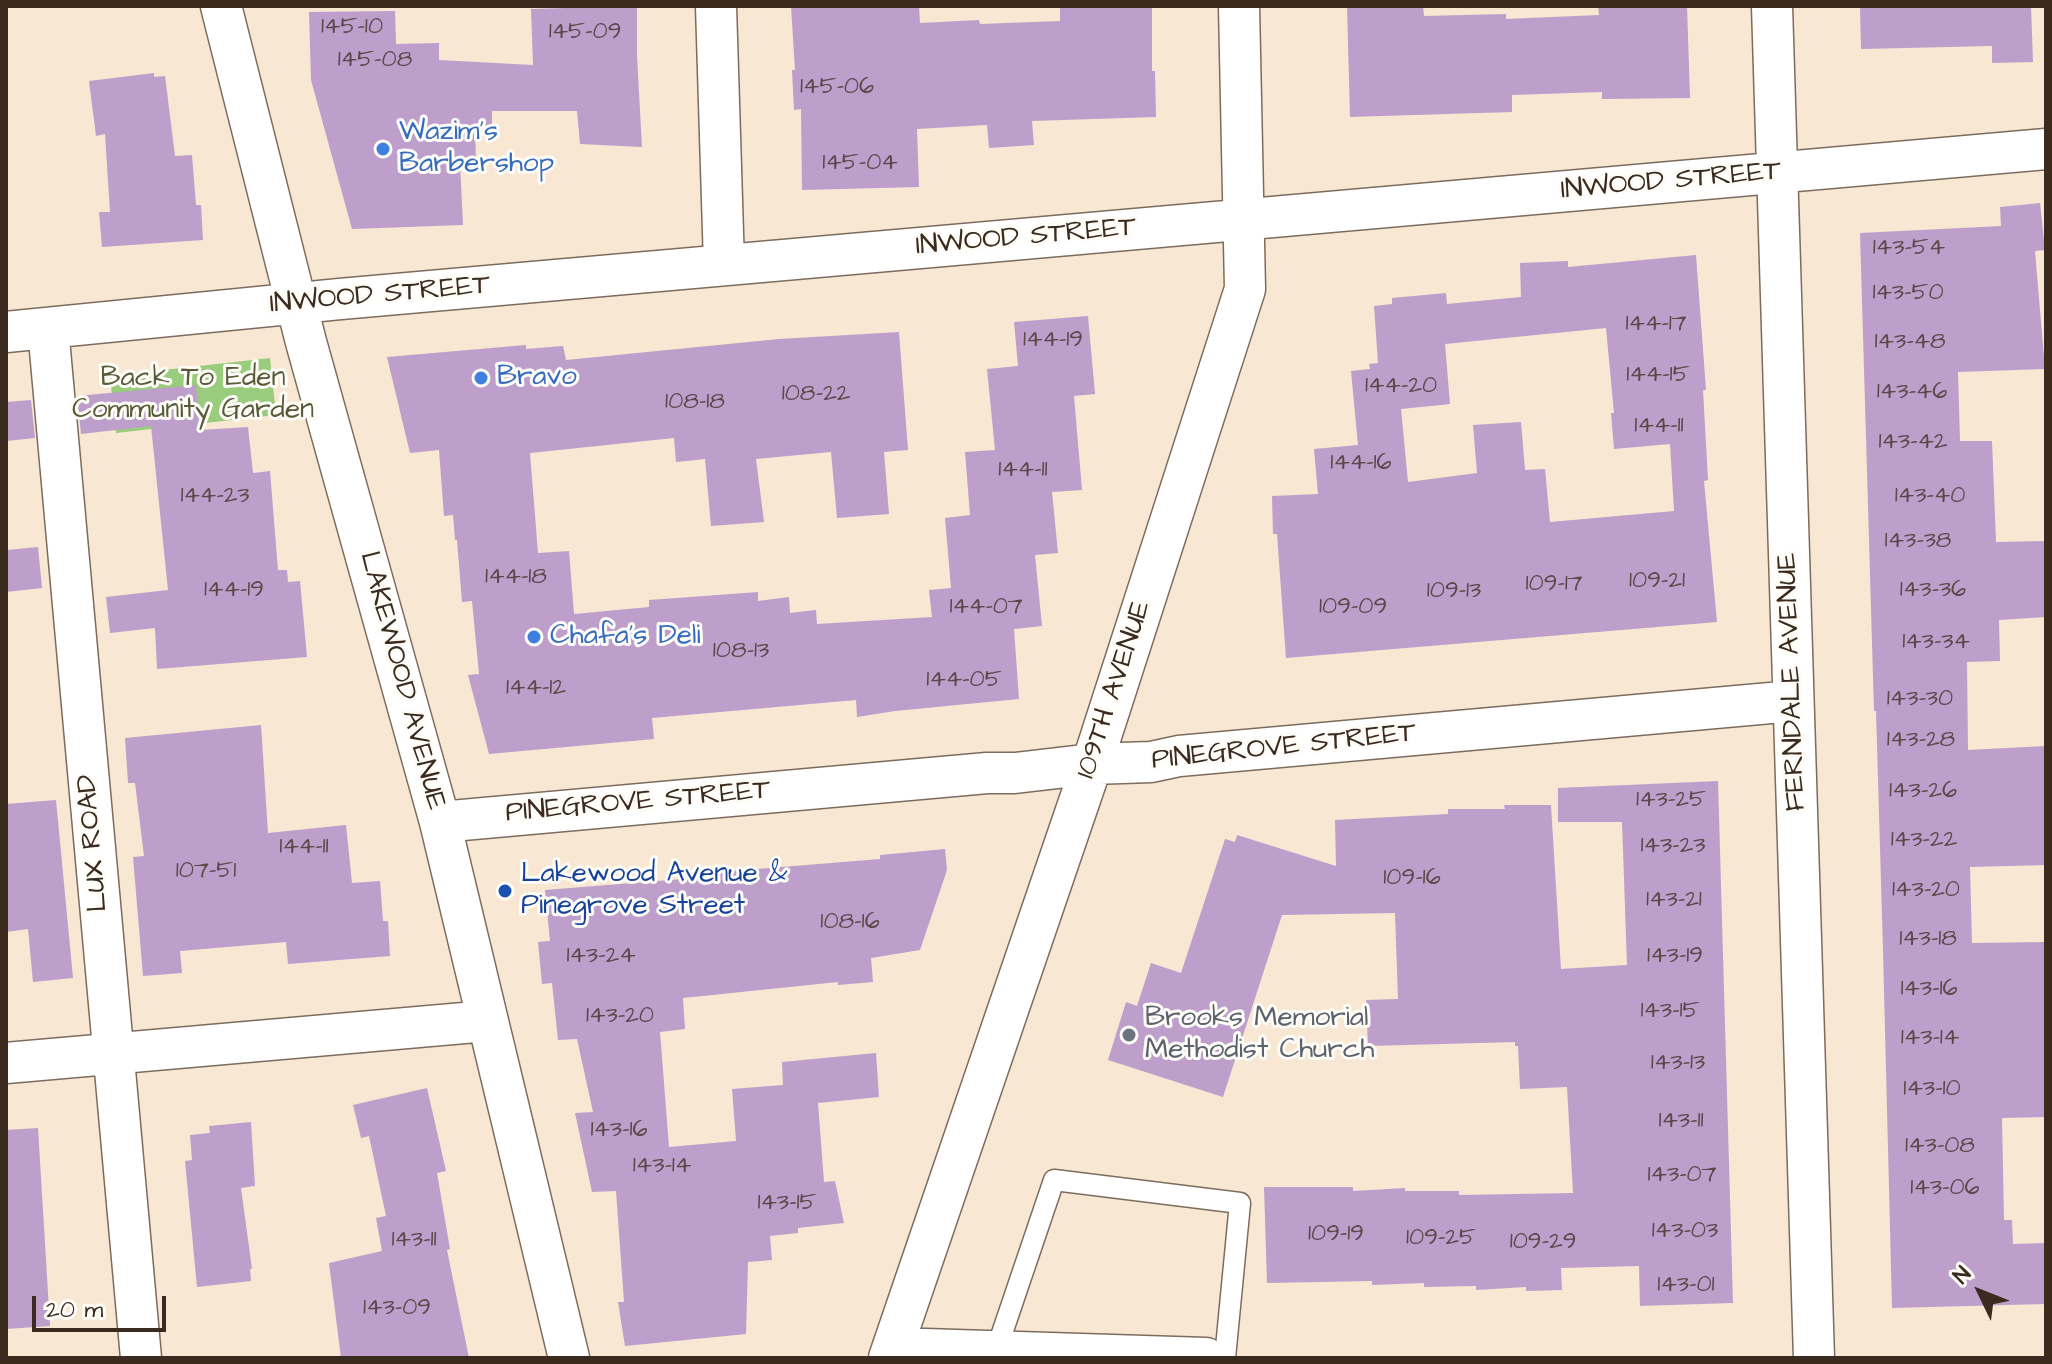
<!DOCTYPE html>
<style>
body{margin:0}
#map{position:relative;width:2052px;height:1364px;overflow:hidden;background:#f7e7d3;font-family:"Architects Daughter",sans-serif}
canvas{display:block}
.frame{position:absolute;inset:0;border:8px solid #3b2a1e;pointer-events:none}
.north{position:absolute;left:1940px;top:1252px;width:80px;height:80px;-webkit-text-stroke:6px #fdfcf7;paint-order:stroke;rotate:313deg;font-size:22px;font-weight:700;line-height:32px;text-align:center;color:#3b2a1e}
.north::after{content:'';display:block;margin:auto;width:28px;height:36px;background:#3b2a1e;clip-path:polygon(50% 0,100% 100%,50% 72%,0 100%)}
.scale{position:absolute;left:32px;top:1296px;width:134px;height:36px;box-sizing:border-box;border:4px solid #3b2a1e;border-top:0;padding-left:10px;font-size:24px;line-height:28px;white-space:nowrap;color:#3b2a1e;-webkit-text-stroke:6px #fdfcf7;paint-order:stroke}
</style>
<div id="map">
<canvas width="2052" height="1364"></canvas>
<div class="frame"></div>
<div class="north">N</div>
<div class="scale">20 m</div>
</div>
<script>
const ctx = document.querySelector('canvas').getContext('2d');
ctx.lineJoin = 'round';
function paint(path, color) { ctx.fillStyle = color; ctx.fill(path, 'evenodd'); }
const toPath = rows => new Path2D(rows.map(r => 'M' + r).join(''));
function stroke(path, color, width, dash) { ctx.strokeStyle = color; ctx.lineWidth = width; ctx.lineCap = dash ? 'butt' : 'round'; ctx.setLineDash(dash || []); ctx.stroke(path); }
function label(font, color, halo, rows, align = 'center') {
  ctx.font = font + ' "Architects Daughter",sans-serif'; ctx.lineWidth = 6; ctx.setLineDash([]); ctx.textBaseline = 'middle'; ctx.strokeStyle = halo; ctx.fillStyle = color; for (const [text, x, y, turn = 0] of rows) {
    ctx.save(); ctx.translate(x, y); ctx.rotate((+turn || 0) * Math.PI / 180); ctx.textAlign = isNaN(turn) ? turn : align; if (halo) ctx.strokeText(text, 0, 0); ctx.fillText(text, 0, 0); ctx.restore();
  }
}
paint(toPath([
 [270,358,276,415,116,433,110,376]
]), '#99cc7d');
paint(toPath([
 [637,6,637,56,642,147,580,144,577,111,492,111,492,125,475,126,476,165,460,165,463,225,352,229,311,80,309,12,395,11,396,44,439,43,439,60,533,65,531,9],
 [791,6,919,6,920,23,979,20,980,24,1060,21,1060,6,1152,6,1152,71,1155,71,1156,117,1032,121,1034,145,989,148,987,125,917,129,919,187,802,190,801,109,794,110,792,70,795,70],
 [1347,6,1423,6,1424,16,1506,14,1506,19,1599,15,1598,6,1687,6,1690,98,1602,99,1602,92,1512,95,1512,112,1350,117],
 [1860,6,1958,6,1958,8,2031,6,2033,62,1992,63,1992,46,1861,49],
 [154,73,154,77,165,76,175,156,192,155,196,205,201,205,203,240,102,247,99,212,110,212,105,134,96,136,89,81],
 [2040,203,2045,250,2035,251,2045,369,1958,372,1960,441,1992,441,1996,542,2046,541,2046,617,1999,620,2000,661,1967,662,1968,750,2046,746,2046,865,1970,867,1972,943,2046,942,2046,1117,2002,1118,2004,1220,2012,1220,2013,1244,2046,1243,2046,1304,1892,1308,1883,950,1876,711,1874,711,1860,233,2001,226,2000,207],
 [1696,255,1706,390,1703,390,1708,480,1704,481,1717,622,1286,658,1277,534,1273,534,1272,496,1318,494,1314,449,1358,445,1351,371,1370,369,1369,364,1378,363,1374,306,1392,304,1392,298,1446,293,1447,304,1521,297,1520,263,1568,261,1568,267],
 [1606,328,1614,413,1611,413,1614,449,1670,444,1674,511,1550,522,1545,469,1525,470,1521,422,1473,425,1477,473,1408,482,1401,409,1450,404,1445,344],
 [1088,316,1095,394,1074,396,1082,490,1052,492,1058,553,1035,555,1042,626,1014,629,1019,699,895,711,857,717,856,700,652,718,654,739,489,754,468,675,479,674,472,601,462,602,457,540,455,540,453,515,444,516,439,450,410,453,387,357,526,345,526,349,563,346,566,360,779,339,899,332,908,450,884,452,889,514,837,518,831,452,756,459,764,522,711,526,705,459,676,462,674,438,530,453,538,553,569,551,574,614,649,607,649,600,758,592,758,601,789,597,790,613,816,610,817,624,932,617,929,590,951,588,945,518,970,515,965,452,995,450,987,369,1018,366,1014,322],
 [196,385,200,430,248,427,253,473,270,471,278,570,287,570,288,582,300,581,307,657,157,669,155,628,110,633,106,597,168,590,151,426,81,434,77,396],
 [31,400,35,438,6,441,6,402],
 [38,547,42,588,6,592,6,550],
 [261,725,268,833,346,825,352,883,380,881,383,921,388,921,390,956,288,964,286,942,180,951,182,973,143,976,133,857,144,856,135,783,128,783,125,738],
 [1718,781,1733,1303,1640,1306,1639,1266,1561,1268,1562,1290,1526,1291,1526,1287,1476,1290,1476,1286,1424,1287,1424,1283,1372,1285,1372,1281,1267,1283,1264,1187,1353,1187,1353,1191,1405,1188,1405,1191,1459,1191,1459,1195,1573,1193,1567,1087,1520,1089,1518,1046,1515,1046,1515,1042,1368,1046,1366,1000,1398,999,1395,913,1282,915,1223,1097,1108,1060,1126,1002,1137,1006,1151,963,1181,973,1225,839,1235,842,1237,835,1336,866,1335,820,1448,814,1448,809,1505,809,1504,805,1551,805,1561,969,1627,965,1622,822,1558,822,1558,788],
 [56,800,73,978,33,982,28,929,6,932,6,804],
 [945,849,947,870,920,950,871,958,873,982,838,985,838,982,683,998,685,1029,660,1032,669,1147,736,1141,732,1089,783,1085,782,1062,876,1053,879,1097,818,1103,824,1182,835,1181,844,1223,798,1228,798,1233,770,1236,772,1260,748,1262,746,1334,625,1346,618,1302,624,1302,616,1191,592,1192,575,1113,593,1112,577,1039,558,1040,552,983,542,984,538,942,550,941,545,890,720,876,720,872,880,859,880,855],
 [427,1088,446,1171,437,1173,450,1249,447,1250,469,1358,341,1358,329,1263,382,1251,376,1218,386,1216,369,1136,361,1138,353,1105],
 [251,1122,255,1186,241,1188,252,1269,250,1269,251,1281,197,1287,185,1161,192,1160,190,1135,210,1133,209,1126],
 [38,1128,50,1326,6,1329,6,1130]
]), '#be9ecb');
const service = toPath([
 [996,1351,1054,1180,1240,1203,1225,1358]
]);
const minor = toPath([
 [221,6,306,342,440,822,569,1358],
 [716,6,724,265],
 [1772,6,1814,1358],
 [48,328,141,1358],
 [6,332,340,299,2046,149],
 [440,822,987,773,1015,773,1092,764,1151,762,1179,756,1793,701],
 [6,1063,487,1021],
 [894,1348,1206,1358],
 [889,1358,1092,764,1245,289,1239,6]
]);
stroke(service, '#7d6c5d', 23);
stroke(minor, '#7d6c5d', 43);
stroke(service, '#fff', 20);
stroke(minor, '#fff', 40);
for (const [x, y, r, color] of [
 [383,149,8,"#3f7fe0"],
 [481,378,8,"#3f7fe0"],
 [534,637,8,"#3f7fe0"],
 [505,891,8,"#1a4fb4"],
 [1129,1035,8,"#6b7280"]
]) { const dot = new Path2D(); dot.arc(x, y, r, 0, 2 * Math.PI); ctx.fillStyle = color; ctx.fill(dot); stroke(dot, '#fdfcf7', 3); }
label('24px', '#5c4749', null, [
 ["145-10",352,28],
 ["145-09",585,33],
 ["145-08",375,61],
 ["145-06",837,88],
 ["145-04",860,164],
 ["143-54",1909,249],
 ["143-50",1908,294],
 ["144-17",1656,325],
 ["144-19",1053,341],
 ["143-48",1910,343],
 ["144-15",1658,376],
 ["144-20",1401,387],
 ["143-46",1912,393],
 ["108-22",816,395],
 ["108-18",695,403],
 ["144-11",1659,427],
 ["143-42",1913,443],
 ["144-16",1361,464],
 ["144-11",1023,471],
 ["144-23",215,497],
 ["143-40",1930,497],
 ["143-38",1918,542],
 ["144-18",516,578],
 ["109-21",1657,582],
 ["109-17",1554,585],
 ["144-19",234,591],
 ["143-36",1933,591],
 ["109-13",1454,592],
 ["144-07",986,608],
 ["109-09",1353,608],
 ["143-34",1936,643],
 ["108-13",741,652],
 ["144-05",964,681],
 ["144-12",536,689],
 ["143-30",1920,700],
 ["143-28",1921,741],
 ["143-26",1923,792],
 ["143-25",1671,801],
 ["143-22",1924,841],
 ["143-23",1673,847],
 ["144-11",304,848],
 ["107-51",206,872],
 ["109-16",1412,879],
 ["143-20",1926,891],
 ["143-21",1674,901],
 ["108-16",850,923],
 ["143-18",1928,940],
 ["143-24",601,957],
 ["143-19",1675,957],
 ["143-16",1929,990],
 ["143-15",1670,1012],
 ["143-20",620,1017],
 ["143-14",1930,1039],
 ["143-13",1678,1064],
 ["143-10",1932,1090],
 ["143-11",1681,1122],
 ["143-16",619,1131],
 ["143-08",1940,1147],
 ["143-14",662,1167],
 ["143-07",1682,1176],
 ["143-06",1945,1189],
 ["143-15",787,1204],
 ["143-03",1685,1232],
 ["109-19",1336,1235],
 ["109-25",1441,1239],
 ["143-11",414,1241],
 ["109-29",1543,1243],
 ["143-01",1686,1286],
 ["143-09",397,1309]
]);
label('28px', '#366cbe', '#fdfcf7', [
 ["Wazim's",399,133],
 ["Barbershop",399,165],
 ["Bravo",497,378],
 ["Chafa's Deli",550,637]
], 'left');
label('28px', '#3b2a1e', '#fdfcf7', [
 ["INWOOD STREET",1671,182,-5],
 ["INWOOD STREET",1026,238,-5],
 ["INWOOD STREET",380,296,-5],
 ["LAKEWOOD AVENUE",401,681,75],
 ["FERNDALE AVENUE",1793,682,-92],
 ["109TH AVENUE",1115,690,-72],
 ["PINEGROVE STREET",1284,748,-6],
 ["PINEGROVE STREET",638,803,-5],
 ["LUX ROAD",94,843,-95]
]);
label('28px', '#575b3a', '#fdfcf7', [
 ["Back To Eden",193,379],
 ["Community Garden",193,411]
]);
label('28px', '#164399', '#fdfcf7', [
 ["Lakewood Avenue &",521,875],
 ["Pinegrove Street",521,907]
], 'left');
label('28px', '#5b616d', '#fdfcf7', [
 ["Brooks Memorial",1145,1019],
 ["Methodist Church",1145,1051]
], 'left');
</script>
